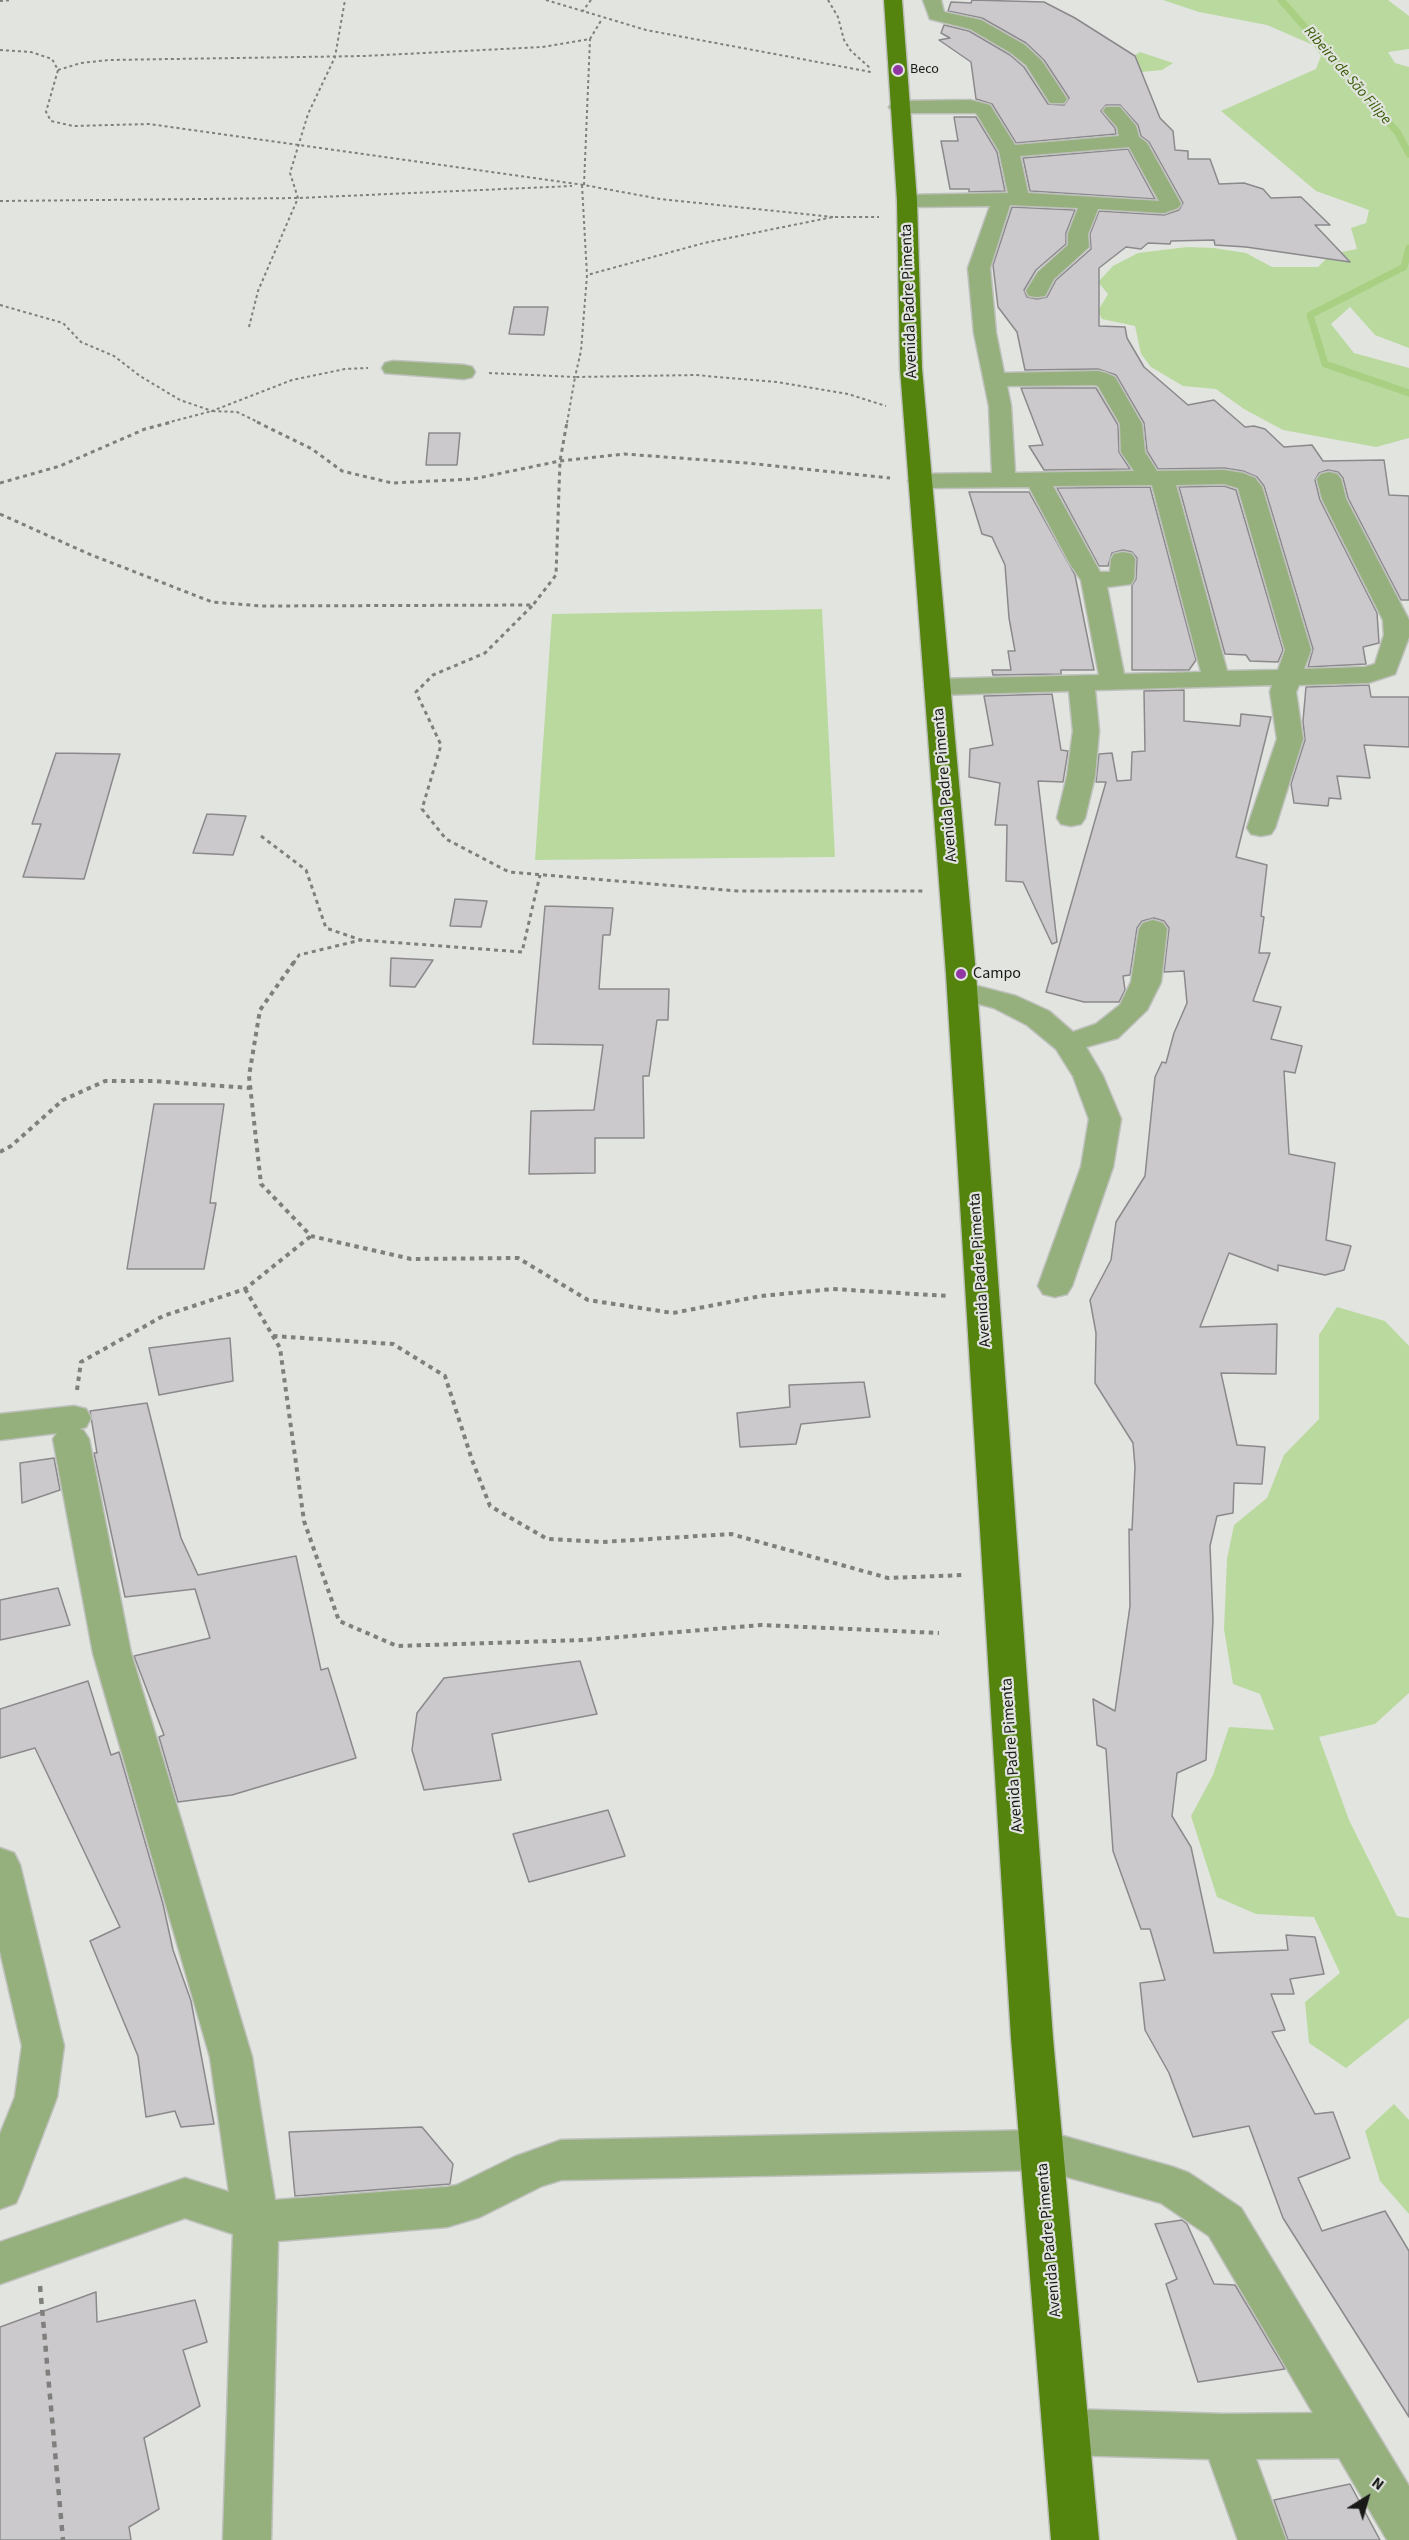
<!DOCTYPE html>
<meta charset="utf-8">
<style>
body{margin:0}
#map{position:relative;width:1409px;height:2540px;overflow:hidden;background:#e2e4e0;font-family:"Source Sans 3",sans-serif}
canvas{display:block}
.north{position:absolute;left:1337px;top:2468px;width:60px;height:60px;-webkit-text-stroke:4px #e2e4e0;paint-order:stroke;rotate:37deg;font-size:16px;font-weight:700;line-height:24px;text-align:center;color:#191a18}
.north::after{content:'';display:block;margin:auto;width:21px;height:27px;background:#191a18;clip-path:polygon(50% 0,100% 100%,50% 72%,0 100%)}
</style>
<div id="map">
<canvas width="1409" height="2540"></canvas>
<div class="north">N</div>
</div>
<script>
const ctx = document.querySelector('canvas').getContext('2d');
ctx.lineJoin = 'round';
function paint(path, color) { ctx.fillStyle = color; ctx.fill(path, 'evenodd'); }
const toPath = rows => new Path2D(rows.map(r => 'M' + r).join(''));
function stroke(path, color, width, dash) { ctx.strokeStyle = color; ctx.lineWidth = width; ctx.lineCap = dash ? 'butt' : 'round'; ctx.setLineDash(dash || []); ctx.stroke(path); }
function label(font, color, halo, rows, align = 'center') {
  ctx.font = font + ' "Source Sans 3",sans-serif'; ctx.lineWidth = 4.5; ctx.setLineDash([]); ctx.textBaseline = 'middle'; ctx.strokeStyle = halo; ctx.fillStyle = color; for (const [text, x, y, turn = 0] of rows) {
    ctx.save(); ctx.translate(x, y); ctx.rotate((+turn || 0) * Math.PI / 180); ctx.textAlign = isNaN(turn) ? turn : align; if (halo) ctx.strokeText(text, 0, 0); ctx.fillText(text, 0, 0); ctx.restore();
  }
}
paint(toPath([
 [1163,0,1388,0,1409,16,1409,49,1388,52,1395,63,1409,67,1409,348,1375,335,1350,307,1331,324,1354,353,1409,368,1409,438,1376,447,1283,430,1244,409,1216,389,1183,386,1151,367,1141,354,1135,326,1102,319,1098,311,1108,294,1098,282,1113,266,1138,253,1187,247,1214,248,1246,253,1272,267,1318,267,1331,254,1357,249,1351,228,1366,223,1369,210,1316,191,1221,111,1316,69,1321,56,1313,45,1267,25,1199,12],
 [1140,52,1173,63,1162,70,1121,74,1134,56],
 [822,609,835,857,535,860,552,614],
 [1337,1307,1385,1321,1409,1346,1409,1693,1375,1724,1319,1737,1349,1820,1397,1916,1409,1918,1409,2018,1346,2068,1309,2043,1305,2002,1340,1973,1314,1917,1256,1914,1217,1897,1191,1816,1213,1775,1229,1727,1274,1730,1260,1694,1233,1684,1224,1629,1227,1559,1234,1525,1267,1498,1284,1455,1319,1419,1319,1335],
 [1394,2104,1409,2120,1409,2214,1380,2181,1365,2131]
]), '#bad99f');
stroke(toPath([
 [1281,0,1398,133,1409,154],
 [1409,248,1404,267,1310,315,1325,364,1409,393]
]), '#a8cf82', 7);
const building = toPath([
 [972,0,1044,2,1075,18,1135,56,1160,118,1173,131,1175,150,1188,151,1188,159,1210,159,1219,184,1244,183,1263,189,1271,198,1301,197,1330,225,1315,225,1350,262,1246,247,1215,245,1214,240,1171,241,1170,244,1148,243,1141,249,1126,247,1099,268,1099,326,1125,327,1127,338,1144,367,1188,405,1214,400,1245,427,1254,426,1265,429,1284,447,1312,445,1323,461,1384,460,1389,495,1409,496,1409,600,1401,600,1348,498,1343,478,1338,472,1328,470,1319,473,1315,480,1320,500,1377,613,1379,643,1363,647,1366,664,1308,667,1313,649,1264,486,1257,477,1243,471,1224,468,1158,469,1147,451,1144,423,1116,375,1098,369,1025,370,1017,332,998,307,993,265,1012,207,1075,210,1066,233,1066,244,1036,270,1024,290,1027,297,1037,299,1047,297,1056,280,1091,249,1090,234,1099,211,1164,215,1179,210,1183,203,1149,142,1141,136,1138,125,1120,105,1106,105,1101,111,1115,128,1116,134,1016,143,992,104,976,99,971,62,939,40,950,38,941,33,944,25,969,31,1010,55,1024,67,1048,104,1064,105,1069,98,1044,60,1026,43,982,18,948,11,951,2,971,3,972,0],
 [954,117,976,117,997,152,1005,191,969,192,969,189,950,189,941,141,958,141,954,117],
 [1128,149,1155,199,1030,191,1023,158,1128,149],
 [514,307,548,307,544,335,509,334,514,307],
 [1021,388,1096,388,1118,425,1119,452,1130,469,1044,470,1029,446,1043,445,1021,388],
 [429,433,460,433,457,465,426,465,429,433],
 [1224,486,1236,490,1283,650,1278,662,1250,661,1246,655,1225,654,1179,487,1224,486],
 [1150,487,1196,660,1189,670,1132,670,1132,585,1136,579,1137,558,1132,552,1123,550,1112,553,1108,566,1099,566,1057,488,1150,487],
 [969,492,1029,492,1075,575,1094,670,1061,670,1061,674,993,675,992,670,1011,670,1008,651,1015,651,1009,618,1005,565,992,537,982,534,969,492],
 [1369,685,1371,697,1409,697,1409,747,1364,745,1370,778,1337,776,1341,799,1329,798,1328,806,1294,803,1291,784,1305,740,1303,721,1306,687,1369,685],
 [1184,690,1184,721,1240,726,1241,714,1271,717,1236,857,1267,865,1261,916,1264,917,1259,953,1270,953,1253,1001,1281,1007,1271,1039,1302,1046,1295,1073,1284,1071,1289,1154,1335,1163,1326,1240,1351,1246,1344,1270,1325,1275,1278,1265,1278,1271,1229,1253,1200,1327,1277,1324,1276,1374,1221,1373,1237,1445,1265,1447,1262,1484,1234,1483,1233,1513,1217,1516,1210,1546,1213,1620,1206,1760,1177,1773,1172,1816,1191,1847,1214,1953,1288,1950,1286,1935,1315,1937,1324,1974,1290,1979,1294,1994,1271,1994,1285,2030,1272,2032,1315,2114,1333,2112,1350,2158,1298,2178,1322,2231,1385,2211,1409,2251,1409,2417,1283,2218,1249,2126,1193,2137,1169,2073,1145,2030,1140,1983,1165,1980,1150,1929,1141,1929,1113,1851,1106,1749,1097,1745,1093,1699,1115,1711,1130,1606,1129,1529,1132,1530,1135,1467,1133,1443,1095,1383,1096,1333,1090,1300,1111,1260,1116,1222,1145,1176,1155,1077,1162,1062,1166,1063,1174,1033,1187,1003,1184,971,1164,972,1169,928,1164,921,1154,918,1142,921,1137,928,1130,975,1123,976,1125,990,1119,1002,1084,1002,1046,992,1106,782,1096,782,1099,754,1112,753,1117,781,1131,780,1132,752,1145,751,1144,691,1184,690],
 [1052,694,1061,750,1068,751,1063,782,1038,781,1057,942,1052,944,1023,882,1006,881,1007,825,995,825,1000,783,969,777,970,749,993,745,984,696,1052,694],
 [56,753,120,754,84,879,23,877,41,824,32,824,56,753],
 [207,814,246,816,233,855,193,853,207,814],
 [455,899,487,901,481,927,450,926,455,899],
 [545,906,613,908,610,935,603,935,599,989,669,989,668,1020,657,1020,649,1076,643,1076,644,1138,595,1138,595,1173,529,1174,531,1111,594,1110,603,1045,533,1044,545,906],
 [391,958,433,960,415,987,390,986,391,958],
 [154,1104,224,1104,210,1203,216,1203,204,1269,127,1269,154,1104],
 [230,1338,233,1381,159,1395,149,1348,230,1338],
 [864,1382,870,1417,801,1424,796,1444,740,1447,737,1413,790,1407,789,1385,864,1382],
 [147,1403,181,1538,198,1575,296,1556,321,1670,328,1668,356,1758,232,1795,178,1802,159,1737,164,1735,134,1656,210,1638,195,1589,125,1597,94,1453,97,1453,90,1411,147,1403],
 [54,1458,60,1490,22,1503,20,1463,54,1458],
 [58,1588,70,1625,0,1640,0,1600,58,1588],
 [580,1661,597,1714,492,1734,501,1780,424,1790,412,1750,417,1713,444,1678,580,1661],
 [88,1681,111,1755,119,1752,163,1904,173,1950,191,2001,214,2124,181,2127,175,2111,146,2117,138,2056,90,1941,120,1927,35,1748,0,1758,0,1709,88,1681],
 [608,1810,625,1856,529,1882,513,1834,608,1810],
 [422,2127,453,2164,450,2184,295,2196,289,2132,422,2127],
 [1182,2220,1187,2224,1214,2284,1235,2285,1285,2369,1198,2382,1166,2284,1177,2279,1155,2224,1182,2220],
 [96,2292,97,2322,195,2300,207,2342,183,2350,200,2406,144,2438,159,2509,129,2527,131,2540,0,2540,0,2327,96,2292],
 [1350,2484,1380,2540,1288,2540,1274,2500,1350,2484]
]);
paint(building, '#cbc9cc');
stroke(building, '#8b898c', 1.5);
const minor = toPath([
 [923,0,941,0,944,12,981,20,1025,45,1042,61,1067,99,1064,103,1050,103,1026,65,1011,53,970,29,930,19,923,0],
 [970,100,990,105,1015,145,1119,136,1117,127,1103,111,1106,107,1120,107,1136,126,1139,137,1147,143,1181,204,1178,208,1164,213,1098,209,1088,234,1089,247,1054,279,1045,296,1037,297,1029,296,1026,291,1038,272,1068,245,1068,234,1078,208,1010,205,990,268,996,333,1004,373,1098,371,1106,373,1115,377,1142,424,1145,452,1157,471,1224,470,1243,473,1255,478,1262,487,1311,650,1304,669,1365,667,1375,664,1384,635,1383,620,1322,499,1317,479,1321,474,1329,472,1337,474,1341,479,1346,499,1409,620,1409,637,1395,674,1368,683,1299,685,1296,692,1303,739,1275,828,1271,834,1261,836,1251,834,1247,828,1277,739,1270,692,1272,685,1095,690,1099,731,1095,776,1085,818,1081,824,1071,826,1061,824,1057,818,1067,776,1073,731,1069,691,937,695,928,693,924,687,928,681,937,679,1099,675,1081,580,1070,564,1029,487,920,488,912,486,908,481,912,476,920,474,992,473,989,406,974,333,968,268,990,206,907,207,900,205,897,201,900,197,907,195,1008,193,999,151,976,113,899,113,892,111,889,107,892,103,899,101,970,100],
 [1129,147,1159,201,1028,193,1020,156,1129,147],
 [1095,385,1098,386,1120,424,1121,452,1134,471,1015,473,1011,406,1007,386,1095,385],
 [1152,485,1201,672,1124,674,1107,587,1131,584,1134,579,1135,559,1132,554,1123,552,1114,554,1111,559,1110,572,1100,572,1053,486,1152,485],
 [1176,485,1224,484,1238,488,1285,650,1278,670,1227,671,1176,485],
 [393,361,464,365,472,367,475,372,472,377,464,379,385,373,382,368,385,363,393,361],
 [1153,920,1163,923,1167,929,1161,982,1147,1010,1118,1038,1086,1047,1103,1076,1121,1119,1113,1167,1072,1286,1067,1294,1055,1297,1043,1294,1038,1286,1081,1167,1089,1119,1073,1076,1056,1049,1027,1025,994,1008,952,997,947,991,952,985,962,982,1016,996,1049,1011,1073,1032,1096,1024,1120,1005,1131,982,1139,929,1143,923,1153,920],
 [74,1406,86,1409,91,1418,86,1427,79,1429,83,1430,89,1439,131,1653,252,2057,275,2200,447,2187,457,2185,514,2157,561,2140,1042,2130,1173,2167,1189,2173,1241,2208,1409,2486,1409,2540,1387,2540,1339,2458,1256,2459,1286,2540,1238,2540,1209,2459,1067,2455,1050,2448,1044,2432,1050,2416,1067,2409,1224,2414,1313,2413,1209,2236,1161,2203,1042,2170,561,2180,542,2186,480,2217,447,2227,278,2241,271,2540,223,2540,233,2234,185,2218,0,2284,0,2242,185,2178,229,2192,210,2057,93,1653,53,1439,57,1433,0,1440,0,1414,74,1406],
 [0,1848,14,1853,20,1865,64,2046,57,2097,22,2189,16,2203,0,2209,0,2134,15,2097,22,2046,0,1951,0,1848]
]);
const major = toPath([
 [884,0,902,0,917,201,922,368,976,974,1053,2038,1099,2540,1051,2540,1011,2038,946,974,900,368,897,201,884,0]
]);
stroke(minor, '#bec0bc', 3);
stroke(major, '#bec0bc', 3);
stroke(toPath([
 [546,0,646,30,871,72],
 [828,0,838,17,844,40,851,51,870,68],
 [0,1,11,0],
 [582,12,591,0],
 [0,50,31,52,52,59,58,70,46,112,51,121,73,126,149,124,584,185,660,199,833,217],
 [58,70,81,63,109,60,364,56,542,47,590,39,602,19],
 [582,185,587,275],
 [584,185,590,39],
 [0,201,298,198,572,186],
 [0,305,63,323,81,342,114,356,140,376,180,400,212,411,292,380,345,369,368,368],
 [249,327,258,291,298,198,290,173,308,114,335,57,345,0],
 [489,373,575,377,581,351,587,275,704,243,833,217,879,217],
 [166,423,212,411,237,412,260,423],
 [567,423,575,377,695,375,777,382,848,394,886,406]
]), '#7f807d', 2, [3, 3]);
stroke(toPath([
 [257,422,312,449,342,471,392,483,473,479,560,461,624,454,747,463,890,478],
 [0,483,60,466,145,429,172,422],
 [0,514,89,554,212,602,262,606,533,605,556,575,560,461,567,422],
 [532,606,485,653,433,675,416,692,441,745,422,809,446,839,509,872,737,891,923,891],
 [261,836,306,870,326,928,361,940],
 [293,964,299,955,361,940,522,952,540,875]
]), '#7f807d', 3, [4, 4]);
stroke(toPath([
 [294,962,260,1010,249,1076,261,1184,311,1236,411,1259,518,1258,588,1300,673,1313,761,1296,833,1289,948,1296],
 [0,1152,11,1146,63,1100,105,1081,153,1081,250,1088],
 [245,1289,280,1348,304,1521,339,1621,397,1646,584,1640,761,1625,939,1633],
 [273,1336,393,1344,445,1376,472,1460,490,1506,547,1539,602,1542,731,1534,888,1578,964,1575],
 [77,1390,81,1362,163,1316,245,1289,311,1236]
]), '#7f807d', 4, [4.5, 4.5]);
stroke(toPath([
 [40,2286,63,2540]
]), '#7f807d', 4.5, [6, 6]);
paint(minor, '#95b07d');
paint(major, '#54830e');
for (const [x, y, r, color] of [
 [898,70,6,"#9037a3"],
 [961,974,6,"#9037a3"]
]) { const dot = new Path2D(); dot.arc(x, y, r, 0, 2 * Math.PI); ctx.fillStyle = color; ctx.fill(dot); stroke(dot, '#e2e4e0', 2); }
label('14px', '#191a18', '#e2e4e0', [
 ["Beco",910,70]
], 'left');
label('italic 15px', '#385a04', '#e2e4e0', [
 ["Ribeira de São Filipe",1347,76,49]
]);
label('16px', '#191a18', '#e2e4e0', [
 ["Avenida Padre Pimenta",910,301,-92],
 ["Avenida Padre Pimenta",946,785,-95],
 ["Avenida Padre Pimenta",981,1270,-94],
 ["Avenida Padre Pimenta",1013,1755,-94],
 ["Avenida Padre Pimenta",1050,2240,-95]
]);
label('16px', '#191a18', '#e2e4e0', [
 ["Campo",973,974]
], 'left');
</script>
